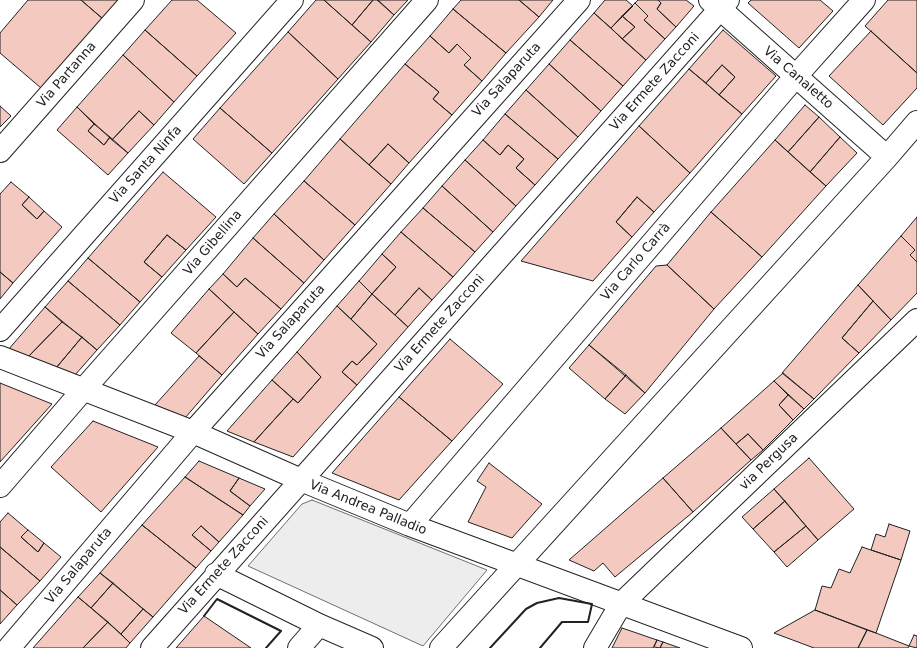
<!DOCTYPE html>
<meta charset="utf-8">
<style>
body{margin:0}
canvas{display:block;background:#fff}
</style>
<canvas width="917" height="648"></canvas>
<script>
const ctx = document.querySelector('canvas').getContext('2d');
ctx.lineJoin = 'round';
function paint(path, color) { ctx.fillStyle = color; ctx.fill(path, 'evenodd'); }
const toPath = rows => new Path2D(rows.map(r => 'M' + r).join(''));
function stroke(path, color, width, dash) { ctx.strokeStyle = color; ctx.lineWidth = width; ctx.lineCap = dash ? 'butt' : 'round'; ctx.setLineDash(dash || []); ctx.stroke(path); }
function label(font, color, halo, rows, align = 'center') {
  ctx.font = font + ' "DejaVu Sans",sans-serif'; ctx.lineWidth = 3; ctx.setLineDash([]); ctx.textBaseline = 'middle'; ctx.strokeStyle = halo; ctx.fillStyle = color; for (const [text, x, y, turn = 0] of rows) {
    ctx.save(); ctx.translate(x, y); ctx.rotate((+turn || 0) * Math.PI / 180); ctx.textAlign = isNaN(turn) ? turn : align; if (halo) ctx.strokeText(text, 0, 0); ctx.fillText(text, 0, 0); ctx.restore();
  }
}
const parking = toPath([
 [312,500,487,570,423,646,248,566,302,504,312,500]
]);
paint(parking, '#ededed');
stroke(parking, '#6f6f6f', 1);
const building = toPath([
 [28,0,81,0,103,19,41,88,0,53,0,33,28,0],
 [81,0,120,0,103,19,81,0],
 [172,0,197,0,236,33,197,76,145,30,172,0],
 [316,0,324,0,371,42,338,79,288,32,316,0],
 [324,0,373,0,352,25,324,0],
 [373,0,377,0,394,15,371,42,352,25,373,0],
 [378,0,408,0,394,15,378,0],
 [461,0,519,0,539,17,506,53,453,9,461,0],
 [519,0,553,0,539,17,519,0],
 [605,0,626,0,633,6,611,28,594,13,605,0],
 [638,0,658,0,661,3,657,9,676,27,665,39,644,20,648,16,635,3,638,0],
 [658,0,686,0,694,6,676,27,657,9,661,3,658,0],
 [751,0,820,0,833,11,799,48,748,3,751,0],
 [888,0,917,0,917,73,865,26,888,0],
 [635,3,648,16,644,20,665,39,646,60,622,39,635,27,622,16,635,3],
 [453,9,506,53,482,81,464,65,471,58,457,44,449,53,430,36,453,9],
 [594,13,646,60,623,86,570,40,594,13],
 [622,16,635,27,622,39,611,28,622,16],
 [145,30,197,76,174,102,123,55,145,30],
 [723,30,776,76,742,114,719,95,735,77,722,65,706,83,689,69,723,30],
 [871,31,917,73,917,88,883,125,829,76,871,31],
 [288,32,338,79,272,153,220,108,288,32],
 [430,36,449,53,457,44,471,58,464,65,482,81,452,115,433,99,439,92,405,64,430,36],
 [570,40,623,86,601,111,549,64,570,40],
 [123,55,174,102,154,125,139,111,112,140,77,107,123,55],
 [405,64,439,92,433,99,452,115,409,163,388,144,369,165,340,139,405,64],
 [549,64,601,111,578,137,526,90,549,64],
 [722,65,735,77,719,95,706,83,722,65],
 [689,69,742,114,690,173,639,126,689,69],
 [526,90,578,137,558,159,505,114,526,90],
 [805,105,819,117,788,152,775,140,805,105],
 [0,106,11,116,0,127,0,106],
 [77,107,94,124,88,131,104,145,110,137,128,153,108,175,57,130,77,107],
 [220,108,272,153,244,184,193,139,220,108],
 [139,111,154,125,128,153,112,140,139,111],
 [505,114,558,159,535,185,516,168,524,159,508,145,500,155,483,140,505,114],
 [819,117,840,137,810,172,788,152,819,117],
 [94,124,110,137,104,145,88,131,94,124],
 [639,126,690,173,654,212,637,197,616,222,632,237,593,281,521,261,639,126],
 [840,137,857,153,826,186,810,172,840,137],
 [340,139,391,184,355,225,304,181,340,139],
 [483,140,500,155,508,145,524,159,516,168,535,185,516,206,465,160,483,140],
 [775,140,826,186,762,257,711,212,775,140],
 [388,144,409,163,391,184,369,165,388,144],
 [465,160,516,206,493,232,442,186,465,160],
 [163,172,216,217,186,250,167,235,144,262,162,277,140,302,88,258,163,172],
 [304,181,355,225,324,260,274,214,304,181],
 [11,182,29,197,22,205,37,219,44,211,62,227,13,283,0,272,0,194,11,182],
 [442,186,493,232,475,252,423,208,442,186],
 [29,197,44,211,37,219,22,205,29,197],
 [637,197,654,212,632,237,616,222,637,197],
 [423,208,475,252,453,277,401,232,423,208],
 [711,212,762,257,714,309,667,265,711,212],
 [274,214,324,260,304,283,253,238,274,214],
 [917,217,917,262,910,255,915,250,901,236,917,217],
 [401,232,453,277,432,300,419,288,395,315,372,294,396,267,382,254,401,232],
 [167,235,186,250,162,277,144,262,167,235],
 [901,236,915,250,910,255,917,262,917,293,891,320,858,285,901,236],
 [253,238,304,283,281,309,245,278,237,287,223,274,253,238],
 [382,254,396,267,372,294,359,281,382,254],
 [88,258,140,302,120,325,68,281,88,258],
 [667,265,714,309,645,393,589,345,656,266,667,265],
 [0,272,13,283,0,299,0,272],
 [223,274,237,287,245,278,281,309,258,334,209,289,223,274],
 [68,281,120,325,97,350,45,307,68,281],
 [359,281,372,294,351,319,337,306,359,281],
 [858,285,873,301,842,338,859,353,814,399,782,373,858,285],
 [419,288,432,300,408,327,395,315,419,288],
 [209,289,234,312,196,353,171,333,209,289],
 [372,294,408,327,357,385,342,372,352,361,357,365,377,344,351,319,372,294],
 [873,301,891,320,859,353,842,338,873,301],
 [337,306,377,344,357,365,352,361,342,372,357,385,293,457,254,442,293,399,298,403,321,377,297,352,337,306],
 [45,307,62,322,28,357,8,350,45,307],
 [234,312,258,334,222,375,196,353,234,312],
 [62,322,82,337,56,368,28,357,62,322],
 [82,337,97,350,75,375,56,368,82,337],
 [450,339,503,384,452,441,399,397,450,339],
 [589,345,626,375,605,399,569,368,589,345],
 [297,352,321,377,298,403,272,380,297,352],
 [199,356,222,375,185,418,155,405,199,356],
 [783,373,814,399,804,409,774,381,783,373],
 [626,375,645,393,625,414,605,399,626,375],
 [272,380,293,399,254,442,227,431,272,380],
 [774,381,788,395,779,405,793,420,763,450,748,434,736,444,721,428,774,381],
 [0,383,52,404,0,462,0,383],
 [788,395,804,409,793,420,779,405,788,395],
 [399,397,452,441,399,500,332,473,399,397],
 [93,421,158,447,101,512,51,467,93,421],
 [721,428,751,460,693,512,663,478,721,428],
 [748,434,763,450,751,460,736,444,748,434],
 [809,458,854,509,818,540,774,489,809,458],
 [199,461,239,478,230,491,250,506,243,515,185,477,199,461],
 [489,463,542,504,512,538,468,522,486,487,477,481,489,463],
 [185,477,243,515,219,542,201,526,192,535,211,551,196,568,142,525,185,477],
 [239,478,265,489,250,506,230,491,239,478],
 [663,478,693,512,615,577,603,563,594,571,569,560,663,478],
 [774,489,785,501,753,529,742,517,774,489],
 [785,501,806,526,774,552,753,529,785,501],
 [8,513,28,530,21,537,38,552,44,543,61,557,40,581,0,547,0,522,8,513],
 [889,524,910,531,901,560,871,550,876,534,885,537,889,524],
 [142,525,196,568,153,617,100,573,142,525],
 [201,526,219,542,211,551,192,535,201,526],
 [806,526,818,540,787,567,774,552,806,526],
 [28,530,44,543,38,552,21,537,28,530],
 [0,547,40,581,17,605,0,590,0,547],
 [862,547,901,560,876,633,815,610,822,586,831,588,839,569,850,573,862,547],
 [100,573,113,583,91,608,78,597,100,573],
 [113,583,143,609,121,634,91,608,113,583],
 [0,590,17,605,0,624,0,590],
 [78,597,108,622,83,648,33,648,78,597],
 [143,609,153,617,130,643,121,634,143,609],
 [815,610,867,630,858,648,814,648,774,633,815,610],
 [204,616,251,648,176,648,204,616],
 [108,622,130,643,126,648,83,648,108,622],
 [622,628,657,640,653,648,612,648,622,628],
 [867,630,876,633,909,646,908,648,858,648,867,630],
 [914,635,917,636,917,648,909,646,914,635],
 [657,640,663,642,660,648,654,647,657,640],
 [663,642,680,648,660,648,663,642]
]);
paint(building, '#f3c9c0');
stroke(building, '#222', 1);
const minor = toPath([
 [710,0,887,157],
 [0,151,133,0],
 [0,330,292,0],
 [0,357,193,432,301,480,410,525,741,648],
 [0,486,83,390,427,0],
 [410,525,796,76,864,0],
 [216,574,319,625,372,648],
 [9,648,193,432,579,0],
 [152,648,728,0],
 [299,648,319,625],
 [441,648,887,157,917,122],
 [595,648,621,604,917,320]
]);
stroke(minor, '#222', 24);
stroke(minor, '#fff', 22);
stroke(toPath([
 [204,616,217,599,281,631,266,648],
 [490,648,526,609,537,603,559,598,592,604,588,622,562,622,540,648]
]), '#222', 2);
label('13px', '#222', '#fff', [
 ["Via Partanna",67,75,-49],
 ["Via Canaletto",798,78,41],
 ["Via Salaparuta",507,80,-48],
 ["Via Ermete Zacconi",655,82,-48],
 ["Via Santa Ninfa",146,165,-48],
 ["Via Gibellina",213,243,-49],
 ["Via Carlo Carrà",636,262,-49],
 ["Via Salaparuta",291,322,-48],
 ["Via Ermete Zacconi",440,324,-48],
 ["via Pergusa",769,462,-44],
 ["Via Andrea Palladio",368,508,22],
 ["Via Salaparuta",79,566,-50],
 ["Via Ermete Zacconi",224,566,-48]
]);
</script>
